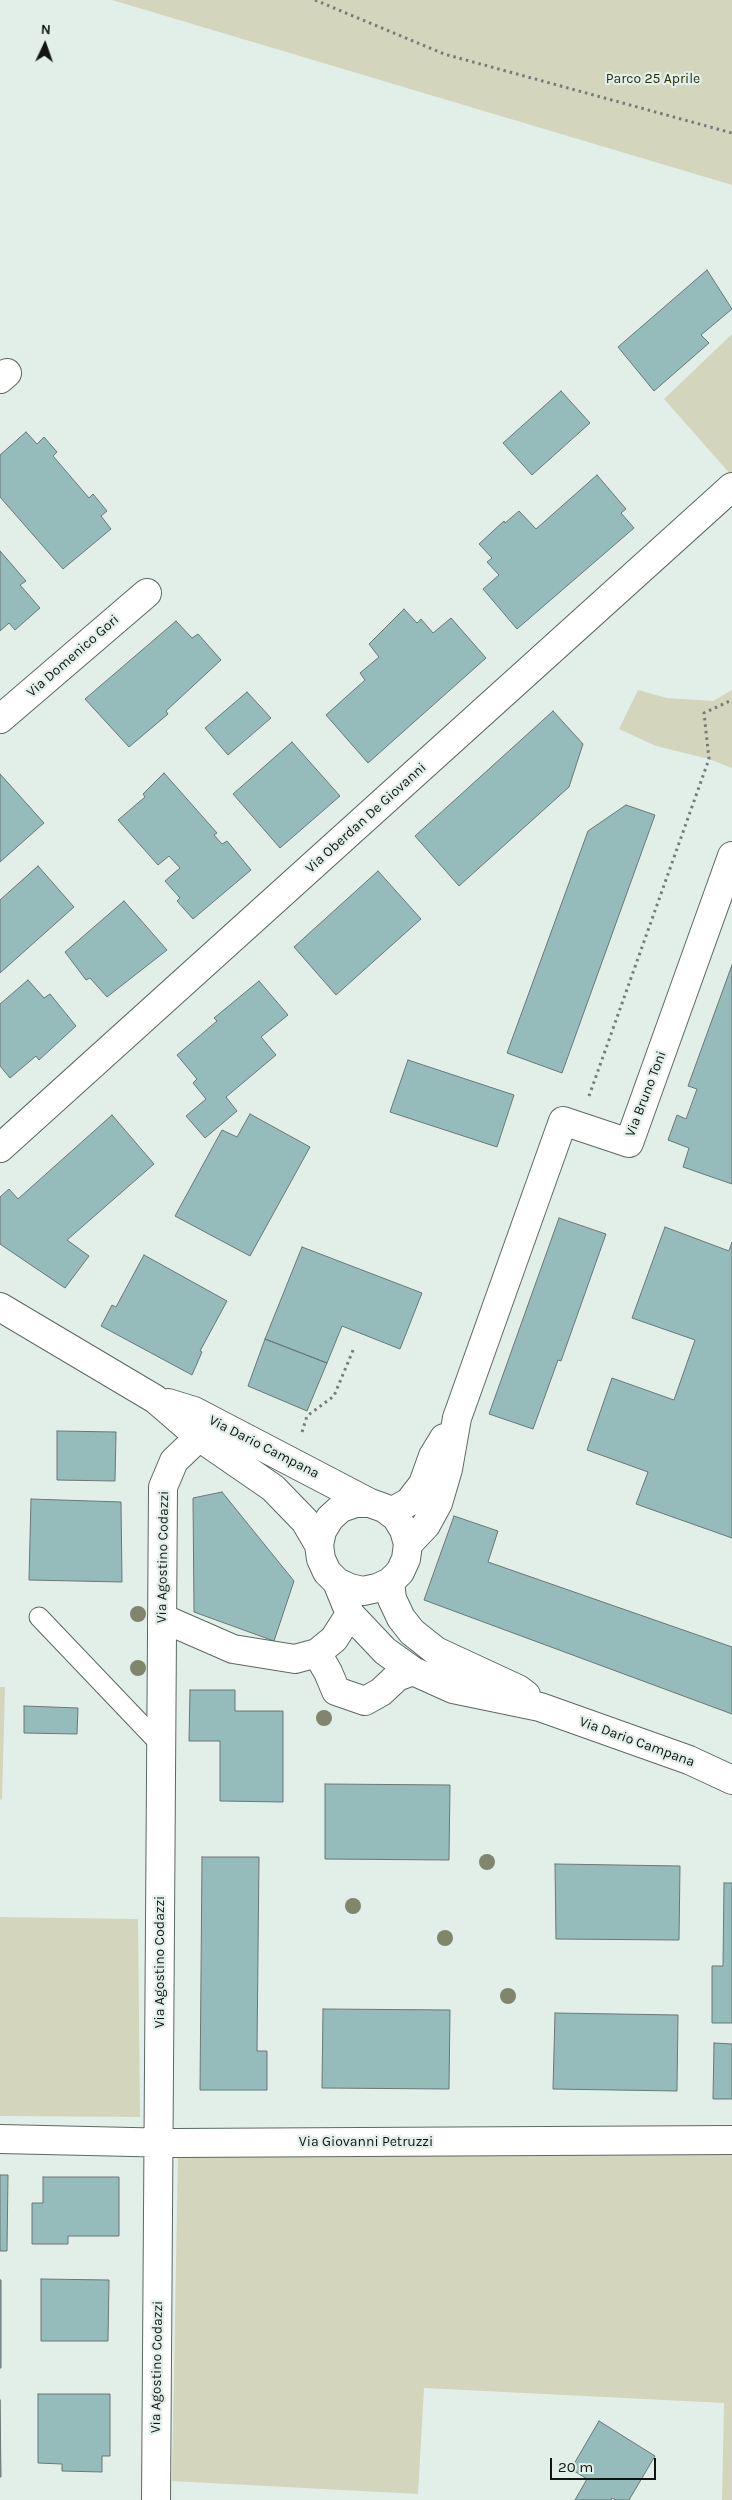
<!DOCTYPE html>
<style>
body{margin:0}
#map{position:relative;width:732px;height:2500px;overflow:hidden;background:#e2efe9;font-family:Karla,sans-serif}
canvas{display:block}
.north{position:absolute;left:20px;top:20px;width:50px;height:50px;-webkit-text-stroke:4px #e2efe9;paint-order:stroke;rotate:3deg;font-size:14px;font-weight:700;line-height:20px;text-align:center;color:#111614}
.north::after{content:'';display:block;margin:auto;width:18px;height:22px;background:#111614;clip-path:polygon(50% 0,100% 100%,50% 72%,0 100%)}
.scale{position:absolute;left:550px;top:2458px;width:106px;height:22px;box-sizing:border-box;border:2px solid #111614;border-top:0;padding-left:6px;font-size:15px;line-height:18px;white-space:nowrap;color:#111614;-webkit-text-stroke:4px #e2efe9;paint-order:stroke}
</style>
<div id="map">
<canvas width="732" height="2500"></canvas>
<div class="north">N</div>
<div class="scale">20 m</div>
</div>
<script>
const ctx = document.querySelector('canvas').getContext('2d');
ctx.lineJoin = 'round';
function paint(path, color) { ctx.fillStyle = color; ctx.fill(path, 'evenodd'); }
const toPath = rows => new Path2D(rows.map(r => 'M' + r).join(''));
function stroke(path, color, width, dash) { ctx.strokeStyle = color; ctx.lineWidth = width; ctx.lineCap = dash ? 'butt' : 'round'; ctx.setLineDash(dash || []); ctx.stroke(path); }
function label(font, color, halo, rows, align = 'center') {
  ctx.font = font + ' Karla,sans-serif'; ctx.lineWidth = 4.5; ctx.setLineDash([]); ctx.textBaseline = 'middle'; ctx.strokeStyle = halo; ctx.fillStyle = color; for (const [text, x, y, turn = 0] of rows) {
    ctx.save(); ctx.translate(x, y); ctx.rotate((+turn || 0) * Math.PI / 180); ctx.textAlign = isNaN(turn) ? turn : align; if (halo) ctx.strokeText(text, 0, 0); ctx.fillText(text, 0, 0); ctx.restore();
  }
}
paint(toPath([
 [112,0,732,0,732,185],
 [732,334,732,476,664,399],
 [638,690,667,698,713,701,732,690,732,768,709,759,656,746,619,729],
 [0,1687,5,1687,2,1800,0,1799],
 [0,1917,138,1919,140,2117,0,2116],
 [732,2152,732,2500,722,2500,724,2403,424,2388,418,2494,172,2481,178,2154]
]), '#d4d5bd');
const building = toPath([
 [707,270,732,309,701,335,709,343,654,391,618,347,707,270],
 [561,391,590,423,532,475,503,443,561,391],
 [26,432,37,444,44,437,57,452,53,456,89,498,93,494,107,511,101,516,111,529,63,569,0,497,0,455,26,432],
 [597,475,626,509,621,513,634,528,517,629,483,589,499,575,487,562,492,558,479,544,504,521,505,523,519,511,536,529,597,475],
 [0,551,26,581,20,585,40,608,15,630,9,623,0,631,0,551],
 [404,609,417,623,421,619,433,633,451,618,486,658,368,763,326,715,365,680,360,673,379,657,369,644,404,609],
 [176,621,192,638,198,634,221,660,166,711,168,714,129,747,85,699,176,621],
 [247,692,271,718,228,755,205,728,247,692],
 [553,711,583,744,569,787,459,886,415,836,553,711],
 [292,742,340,796,280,848,233,794,292,742],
 [164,773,217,833,214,835,222,844,227,841,251,870,193,919,177,901,180,898,165,881,180,868,169,856,158,865,118,820,145,797,143,794,164,773],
 [0,774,44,823,0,862,0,774],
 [626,805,655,815,562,1073,507,1053,588,831,626,805],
 [38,866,74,907,0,973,0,900,38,866],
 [378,871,421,919,336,995,294,947,378,871],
 [124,901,167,950,107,997,90,978,86,980,65,952,124,901],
 [732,965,732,1184,683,1167,689,1148,668,1140,677,1115,686,1119,697,1089,688,1086,732,965],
 [28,980,44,998,50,994,76,1026,39,1060,36,1056,10,1078,0,1066,0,1004,28,980],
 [259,981,288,1015,261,1037,276,1055,226,1097,237,1111,205,1138,186,1116,206,1099,193,1083,197,1079,177,1055,217,1021,214,1018,259,981],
 [408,1060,514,1095,497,1147,390,1112,408,1060],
 [250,1114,310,1147,250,1256,175,1216,222,1130,237,1137,250,1114],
 [112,1115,154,1164,67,1240,89,1256,65,1288,0,1244,0,1197,9,1189,18,1199,112,1115],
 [559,1218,606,1234,561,1361,558,1360,533,1429,489,1414,559,1218],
 [665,1227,729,1251,732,1242,732,1538,636,1504,648,1472,587,1450,612,1378,674,1400,695,1340,632,1318,665,1227],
 [302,1247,422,1293,400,1349,342,1326,327,1363,265,1339,302,1247],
 [144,1255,227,1301,200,1351,202,1352,192,1375,101,1326,112,1305,116,1307,144,1255],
 [265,1339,327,1363,307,1411,248,1386,265,1339],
 [57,1431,116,1432,115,1481,57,1480,57,1431],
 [222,1492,294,1581,274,1641,194,1612,193,1498,222,1492],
 [31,1499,121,1502,122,1582,29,1580,31,1499],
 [454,1516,498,1531,488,1562,732,1647,732,1714,424,1600,454,1516],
 [190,1690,235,1690,235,1711,283,1711,283,1802,220,1801,220,1741,189,1741,190,1690],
 [24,1706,78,1708,77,1734,24,1733,24,1706],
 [325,1784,450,1785,449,1860,325,1859,325,1784],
 [202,1857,259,1857,257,2051,267,2051,267,2090,200,2090,202,1857],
 [555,1864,680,1866,679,1940,556,1939,555,1864],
 [724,1883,732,1883,732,2023,712,2023,712,1966,723,1966,724,1883],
 [323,2009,450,2010,449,2089,322,2088,323,2009],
 [555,2013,678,2015,677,2091,553,2089,555,2013],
 [714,2043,732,2044,732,2099,713,2099,714,2043],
 [0,2175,8,2175,7,2251,0,2251,0,2175],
 [43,2177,119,2177,119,2236,68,2236,68,2244,32,2244,32,2203,43,2203,43,2177],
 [41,2279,109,2280,108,2341,41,2341,41,2279],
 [0,2280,1,2280,1,2368,0,2368,0,2280],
 [38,2394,110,2394,110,2456,102,2456,102,2472,62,2471,62,2464,38,2463,38,2394],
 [0,2400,1,2477,0,2477,0,2400],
 [599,2421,655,2456,629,2500,616,2500,612,2498,611,2500,575,2500,587,2479,571,2469,599,2421]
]);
paint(building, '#95bbbb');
stroke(building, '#6a7777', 1);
const service = toPath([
 [39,1617,162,1746]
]);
const minor = toPath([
 [0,379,7,373],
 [0,719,147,593],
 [0,1148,732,487],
 [0,1307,155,1399,199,1437,273,1488,305,1521,319,1545],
 [168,1403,194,1411,370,1503],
 [391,1512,409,1502,423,1484,433,1456,444,1438],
 [408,1544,426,1525,438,1503,448,1469,457,1418,563,1121,629,1143,732,856],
 [337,1582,350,1588,363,1591,377,1588,390,1582,400,1572,406,1559,408,1544,404,1530,396,1517,384,1508,370,1503,355,1503,341,1508,330,1518,322,1531,319,1545,321,1559,327,1572,337,1582,350,1614,385,1651,413,1671,453,1689,540,1707,689,1760,732,1780],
 [390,1582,392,1599,401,1618,412,1632,436,1651,518,1689,526,1695],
 [162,1618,233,1649,295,1659,317,1653,334,1639,350,1614],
 [317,1653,328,1672,336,1691,365,1701,381,1692,397,1677,413,1671],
 [0,2139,176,2143,732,2140],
 [156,2500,163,1487,174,1461,199,1437]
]);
stroke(service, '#5d6863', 21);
stroke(minor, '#5d6863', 30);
stroke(toPath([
 [315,0,444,54,732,133],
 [589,1096,709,759,704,713,732,700],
 [302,1432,307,1416,334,1396,354,1348]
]), '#737c78', 3, [2.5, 4]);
stroke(service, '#fff', 19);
stroke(minor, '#fff', 28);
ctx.fillStyle = '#80866e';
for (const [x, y] of [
 [138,1614],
 [138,1668],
 [324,1718],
 [487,1862],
 [353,1906],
 [445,1938],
 [508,1996]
]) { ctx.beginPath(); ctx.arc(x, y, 8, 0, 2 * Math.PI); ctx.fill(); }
label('14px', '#303009', '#e2efe9', [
 ["Parco 25 Aprile",653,79]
]);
label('14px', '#111614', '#e2efe9', [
 ["Via Domenico Gori",73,656,-41],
 ["Via Oberdan De Giovanni",366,818,-42],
 ["Via Bruno Toni",646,1094,-69],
 ["Via Dario Campana",264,1447,27],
 ["Via Agostino Codazzi",163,1557,-89],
 ["Via Dario Campana",637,1742,20],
 ["Via Agostino Codazzi",160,1962,-90],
 ["Via Giovanni Petruzzi",366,2142],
 ["Via Agostino Codazzi",157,2367,-89]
]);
</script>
